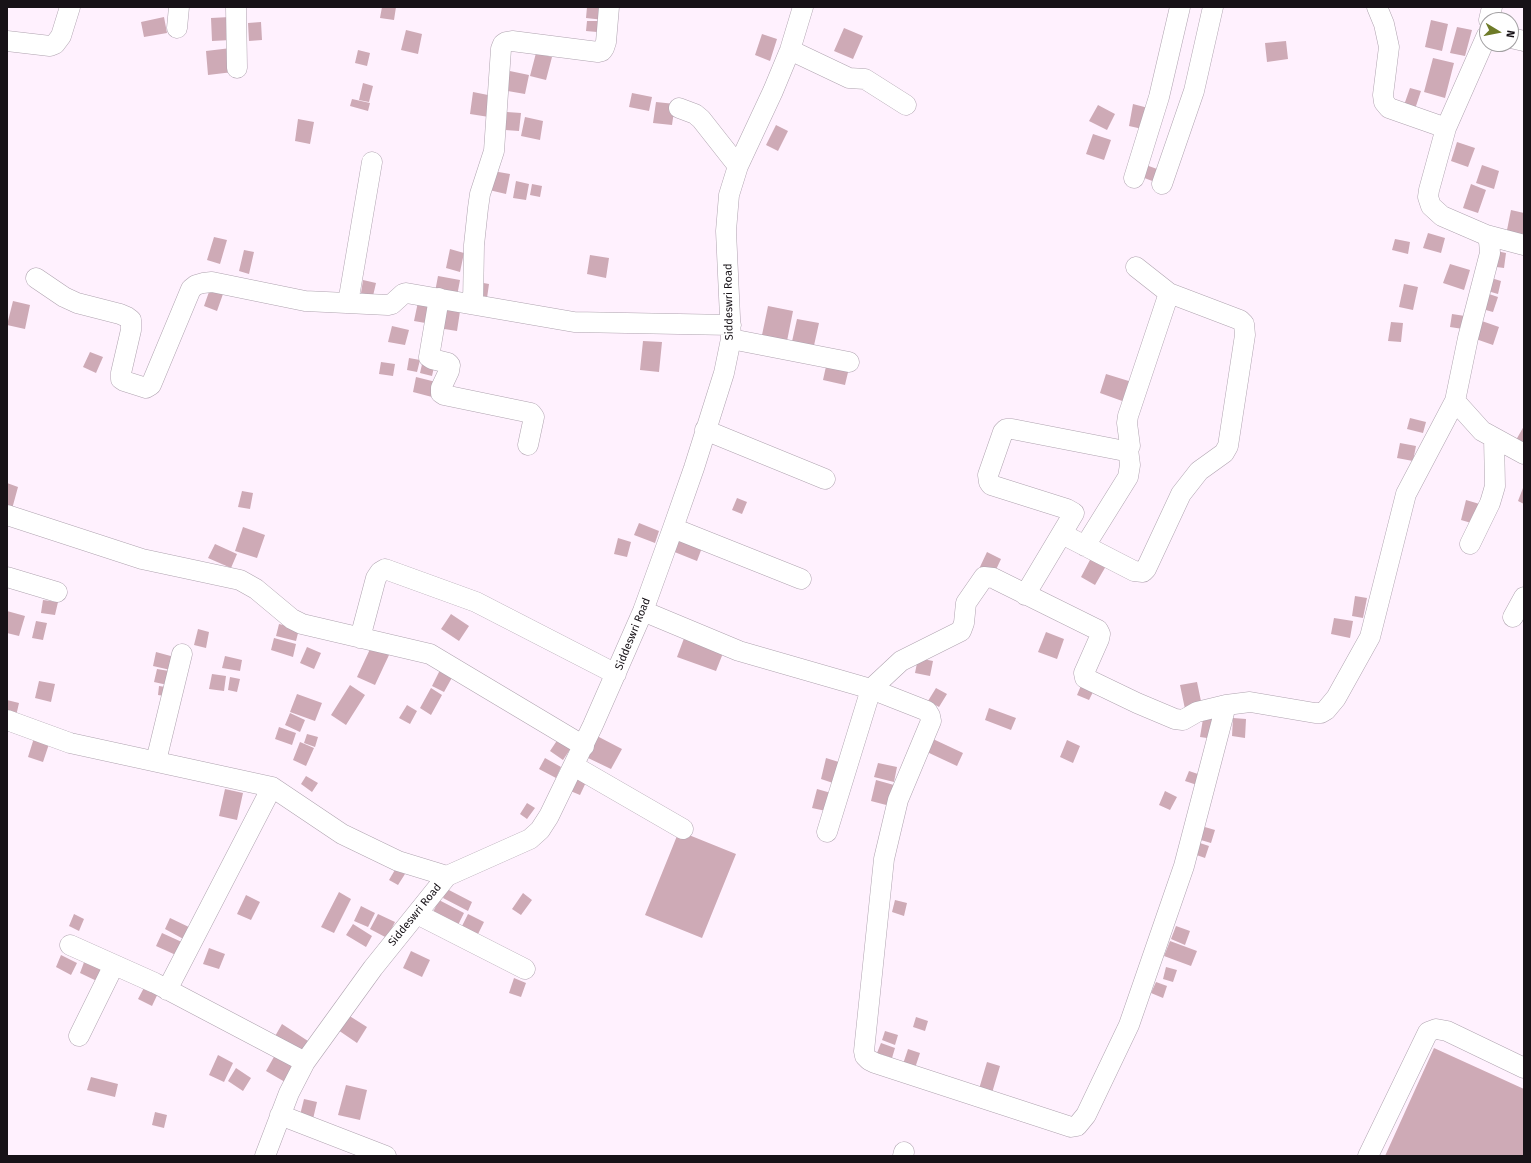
<!DOCTYPE html>
<style>
body{margin:0}
#map{position:relative;width:1531px;height:1163px;overflow:hidden;background:#fff1fe;font-family:"Fira Sans",sans-serif}
canvas{display:block}
.frame{position:absolute;inset:0;border:8px solid #171217;pointer-events:none}
.north{position:absolute;left:1479px;top:12px;width:40px;height:40px;box-sizing:border-box;background:#fff;border:1px solid #a2a0a2;border-radius:50%;rotate:100deg;font-size:11px;font-weight:700;line-height:16px;text-align:center;color:#171217}
.north::after{content:'';display:block;margin:auto;width:14px;height:18px;background:#6e7b28;clip-path:polygon(50% 0,100% 100%,50% 72%,0 100%)}
</style>
<div id="map">
<canvas width="1531" height="1163"></canvas>
<div class="frame"></div>
<div class="north">N</div>
</div>
<script>
const ctx = document.querySelector('canvas').getContext('2d');
ctx.lineJoin = 'round';
function paint(path, color) { ctx.fillStyle = color; ctx.fill(path, 'evenodd'); }
const toPath = rows => new Path2D(rows.map(r => 'M' + r).join(''));
function stroke(path, color, width, dash) { ctx.strokeStyle = color; ctx.lineWidth = width; ctx.lineCap = dash ? 'butt' : 'round'; ctx.setLineDash(dash || []); ctx.stroke(path); }
function label(font, color, halo, rows, align = 'center') {
  ctx.font = font + ' "Fira Sans",sans-serif'; ctx.lineWidth = 3; ctx.setLineDash([]); ctx.textBaseline = 'middle'; ctx.strokeStyle = halo; ctx.fillStyle = color; for (const [text, x, y, turn = 0] of rows) {
    ctx.save(); ctx.translate(x, y); ctx.rotate((+turn || 0) * Math.PI / 180); ctx.textAlign = isNaN(turn) ? turn : align; if (halo) ctx.strokeText(text, 0, 0); ctx.fillText(text, 0, 0); ctx.restore();
  }
}
paint(toPath([
 [382,7,396,7,394,20,380,18],
 [587,7,605,8,604,20,586,18],
 [164,17,167,33,144,37,141,22],
 [230,17,231,40,212,41,211,18],
 [1431,20,1448,24,1442,51,1425,47],
 [587,21,598,21,597,32,586,31],
 [261,22,262,40,249,41,248,23],
 [1457,27,1472,30,1465,56,1450,53],
 [844,28,863,36,853,59,834,51],
 [406,30,422,34,418,54,401,50],
 [762,34,777,39,770,61,755,55],
 [1286,41,1288,59,1267,62,1265,43],
 [231,48,233,72,208,75,206,51],
 [358,50,370,53,367,66,355,63],
 [536,53,552,57,546,80,530,76],
 [1433,58,1454,63,1445,98,1424,92],
 [505,70,529,75,525,94,502,90],
 [363,83,373,86,369,102,359,100],
 [1410,88,1421,91,1414,112,1403,108],
 [473,92,493,96,489,117,470,114],
 [632,93,652,97,649,111,629,107],
 [352,99,370,103,368,111,350,106],
 [656,102,675,104,672,125,653,123],
 [1133,104,1152,109,1147,130,1129,126],
 [1098,105,1115,114,1107,130,1089,121],
 [507,112,521,113,519,131,505,130],
 [525,117,543,121,540,140,521,136],
 [298,119,314,122,310,144,295,141],
 [776,125,788,131,778,151,766,145],
 [1093,134,1111,140,1104,160,1086,154],
 [1457,142,1475,148,1468,167,1451,161],
 [1143,164,1160,170,1155,182,1139,176],
 [1482,165,1499,171,1494,189,1476,183],
 [493,171,510,174,506,194,489,190],
 [516,181,529,184,526,200,513,198],
 [532,184,542,186,540,197,530,195],
 [1471,184,1486,190,1478,213,1463,208],
 [1511,210,1524,213,1524,227,1522,238,1506,235],
 [1428,233,1445,238,1441,253,1423,248],
 [214,237,227,240,220,264,207,260],
 [1395,239,1410,242,1408,254,1392,250],
 [450,249,464,253,460,272,446,268],
 [244,250,254,252,249,274,239,271],
 [1492,250,1506,253,1504,268,1489,266],
 [590,255,609,258,606,278,587,274],
 [1450,264,1470,270,1464,290,1443,283],
 [438,276,460,280,457,296,435,292],
 [1488,277,1501,281,1498,294,1484,290],
 [363,280,376,283,373,296,361,293],
 [478,282,489,284,487,298,476,296],
 [1404,284,1418,287,1413,310,1399,307],
 [210,289,223,294,217,311,204,306],
 [1486,293,1498,297,1493,312,1482,309],
 [13,301,30,305,25,329,7,325],
 [418,302,434,305,431,324,414,321],
 [442,302,461,305,457,331,438,328],
 [768,306,793,311,787,341,762,335],
 [1452,314,1465,316,1463,329,1450,327],
 [797,319,819,323,813,350,791,346],
 [1479,320,1499,327,1493,345,1473,338],
 [1391,322,1403,323,1401,342,1388,341],
 [392,326,409,330,405,345,388,342],
 [643,341,662,342,659,372,640,370],
 [90,352,103,357,96,373,83,367],
 [409,358,420,360,417,372,407,370],
 [423,360,435,363,432,376,420,373],
 [381,362,395,364,393,376,379,374],
 [827,362,849,368,845,385,823,380],
 [1106,374,1132,382,1125,402,1100,393],
 [416,377,436,382,432,397,413,392],
 [1410,418,1426,422,1423,433,1407,429],
 [1524,426,1524,445,1516,440],
 [1400,443,1416,446,1413,461,1397,458],
 [7,483,18,487,12,509,7,507],
 [1523,488,1524,488,1524,504,1518,501],
 [242,491,253,493,250,509,238,507],
 [737,498,747,502,742,514,732,510],
 [1466,500,1483,505,1478,525,1461,520],
 [639,523,659,531,655,543,634,535],
 [243,527,265,535,257,558,235,551],
 [678,534,703,545,697,561,672,551],
 [618,538,631,542,627,557,614,554],
 [215,544,237,554,231,568,208,558],
 [987,552,1001,559,993,576,979,569],
 [1091,558,1106,566,1095,585,1081,577],
 [1355,596,1367,598,1363,618,1352,616],
 [43,600,58,602,55,615,41,613],
 [7,611,25,616,19,636,7,633],
 [451,614,469,626,459,641,441,629],
 [1334,618,1353,621,1350,638,1331,634],
 [36,621,47,623,43,640,32,638],
 [279,624,299,629,296,641,276,636],
 [198,629,209,632,206,648,194,645],
 [1046,632,1064,639,1057,659,1038,652],
 [686,633,725,648,716,671,677,657],
 [274,638,296,644,293,657,271,650],
 [307,647,321,653,314,669,300,663],
 [371,647,389,655,375,685,357,677],
 [156,652,178,658,175,671,153,666],
 [225,656,242,660,240,671,222,668],
 [918,658,933,661,930,676,915,673],
 [441,668,454,674,444,692,432,686],
 [157,669,175,672,172,686,154,682],
 [212,674,226,676,224,691,209,689],
 [230,677,240,679,237,692,228,690],
 [39,681,55,684,51,702,35,698],
 [1083,681,1096,686,1089,700,1077,695],
 [1197,682,1202,706,1185,709,1180,685],
 [350,685,365,695,346,725,331,715],
 [159,686,172,688,171,697,158,695],
 [431,688,442,695,431,715,420,708],
 [936,688,947,694,939,707,928,701],
 [297,694,322,703,315,721,290,712],
 [7,700,19,703,16,716,7,714],
 [407,705,417,711,410,724,399,718],
 [989,708,1016,718,1011,730,985,720],
 [290,713,305,720,300,732,285,725],
 [1204,713,1219,716,1214,739,1200,737],
 [1233,718,1246,719,1245,738,1232,736],
 [279,727,296,733,292,745,275,739],
 [307,734,318,737,315,747,304,743],
 [597,736,622,749,611,769,586,757],
 [34,738,49,744,43,762,28,757],
 [558,739,571,748,563,760,550,751],
 [933,739,963,753,957,766,927,752],
 [1067,740,1080,746,1073,763,1060,757],
 [300,742,314,748,306,766,293,760],
 [545,758,561,767,556,778,539,769],
 [826,758,842,763,836,784,821,779],
 [878,763,897,767,894,782,874,777],
 [1189,771,1204,776,1200,786,1185,781],
 [576,772,588,778,580,795,568,790],
 [306,776,318,783,312,792,301,784],
 [876,780,894,785,890,806,871,801],
 [225,789,243,793,237,820,219,816],
 [817,789,831,793,826,811,812,808],
 [1165,791,1177,797,1170,810,1159,805],
 [527,803,535,808,527,819,520,814],
 [1198,825,1215,830,1211,843,1194,838],
 [679,831,736,854,702,938,645,915],
 [1194,841,1209,846,1205,858,1191,853],
 [396,868,405,874,398,885,389,880],
 [447,889,472,902,468,911,443,898],
 [339,892,351,899,334,933,321,927],
 [523,893,532,900,521,915,512,909],
 [246,895,260,902,251,920,237,914],
 [439,900,464,913,457,927,432,914],
 [895,900,907,903,904,916,892,912],
 [361,906,375,913,368,927,354,921],
 [74,914,84,919,79,931,69,926],
 [378,914,395,922,387,938,370,929],
 [468,914,484,922,477,936,461,928],
 [170,918,193,929,187,941,165,929],
 [353,924,372,936,366,947,346,935],
 [1176,926,1190,931,1185,945,1171,939],
 [162,933,184,943,178,956,156,946],
 [1170,941,1197,951,1191,966,1164,956],
 [209,948,225,954,219,969,203,964],
 [411,951,430,960,422,977,403,968],
 [61,955,77,963,71,975,56,967],
 [86,957,108,966,101,983,80,973],
 [1166,967,1177,970,1173,982,1163,979],
 [514,978,526,983,521,997,509,993],
 [147,982,160,989,152,1006,138,999],
 [1156,982,1167,986,1163,998,1151,993],
 [348,1015,367,1027,357,1043,338,1030],
 [916,1017,928,1021,925,1031,913,1027],
 [282,1024,308,1041,300,1054,274,1038],
 [885,1031,898,1035,895,1045,882,1040],
 [881,1043,895,1048,892,1058,877,1053],
 [1434,1048,1524,1089,1524,1156,1385,1156],
 [908,1049,920,1053,915,1068,903,1064],
 [218,1055,233,1063,224,1082,209,1075],
 [275,1055,294,1066,285,1082,266,1071],
 [987,1062,1000,1066,992,1093,979,1089],
 [236,1068,251,1078,243,1091,228,1081],
 [91,1077,118,1084,115,1097,87,1090],
 [346,1085,367,1090,360,1120,338,1115],
 [304,1099,317,1102,313,1119,300,1115],
 [155,1112,167,1115,164,1128,152,1125]
]), '#ceaab6');
const minor = toPath([
 [236,7,237,68],
 [1377,7,1384,24,1389,47,1383,95,1384,102,1389,108,1446,128,1429,190,1428,197,1431,206,1442,216,1486,235,1489,241,1490,253,1468,338,1455,401,1482,431,1524,454],
 [1489,20,1492,7],
 [177,28,179,7],
 [1511,38,1524,41],
 [7,41,50,46,55,44,61,36,70,7],
 [790,50,849,78,865,79,906,105],
 [679,108,695,114,701,119,738,166],
 [1446,128,1487,35],
 [1134,178,1159,97,1180,7],
 [1162,184,1194,91,1213,7],
 [1486,235,1524,245],
 [36,278,64,297,77,303,120,314,127,317,131,320,131,330,121,373,121,379,124,381,146,388,151,385,191,289,196,285,203,283,212,282,305,301,388,305,392,304,403,294,406,293,574,322,731,325],
 [439,298,429,357,432,359,448,363,450,365,449,371,441,388,441,393,444,395,531,413,534,417,528,445],
 [348,303,372,162],
 [473,304,474,245,478,208,480,194,494,151,501,49,503,44,506,42,512,41,598,52,602,51,604,48,606,42,609,7],
 [731,339,849,362],
 [705,430,825,479],
 [7,515,142,559,240,580,256,589,292,619,302,624,430,654,584,746],
 [673,528,801,579],
 [1062,534,1134,571,1143,572,1146,569,1181,494,1199,471,1224,453,1228,446,1245,335,1244,324,1240,320,1169,293,1136,267],
 [1470,544,1490,503,1493,493,1495,486,1494,438],
 [1085,546,1128,477,1130,465,1128,449],
 [7,577,57,592],
 [1025,595,1074,513,1067,509,991,485,989,482,988,475,1003,432,1006,429,1012,429,1125,451,1128,449,1130,446,1127,423,1128,416,1169,293],
 [643,611,739,651,871,689,927,711,930,716,931,721,898,800,884,859,864,1051,865,1056,869,1060,875,1063,1071,1127,1077,1126,1086,1115,1129,1025,1184,866,1226,705],
 [1513,617,1524,597],
 [360,638,376,578,380,572,385,569,476,602,616,674],
 [7,720,70,743,272,787,342,834,398,861,447,876],
 [156,761,182,654],
 [574,766,683,829],
 [827,832,871,689,901,661,961,631,964,623,966,603,984,577,993,578,1098,630,1100,634,1099,639,1084,673,1085,678,1137,703,1175,719,1183,720,1197,712,1226,705,1250,702,1315,713,1321,713,1326,710,1336,698,1370,637,1406,494,1455,401],
 [417,914,525,969],
 [70,945,155,983,305,1062],
 [167,990,272,787],
 [79,1036,114,965],
 [280,1115,386,1156],
 [265,1156,289,1093,305,1062,373,968,447,876,530,839,540,830,549,816,593,725,643,611,673,528,694,468,724,373,731,339,726,231,729,195,738,166,773,91,790,50,803,7],
 [903,1156,904,1152],
 [1368,1156,1428,1032,1436,1029,1447,1031,1524,1068]
]);
stroke(minor, '#afa3af', 21);
stroke(minor, '#fff', 20);
label('11px', '#171217', '#fff', [
 ["Siddeswri Road",729,302,-91],
 ["Siddeswri Road",633,634,-68],
 ["Siddeswri Road",415,915,-51]
]);
</script>
